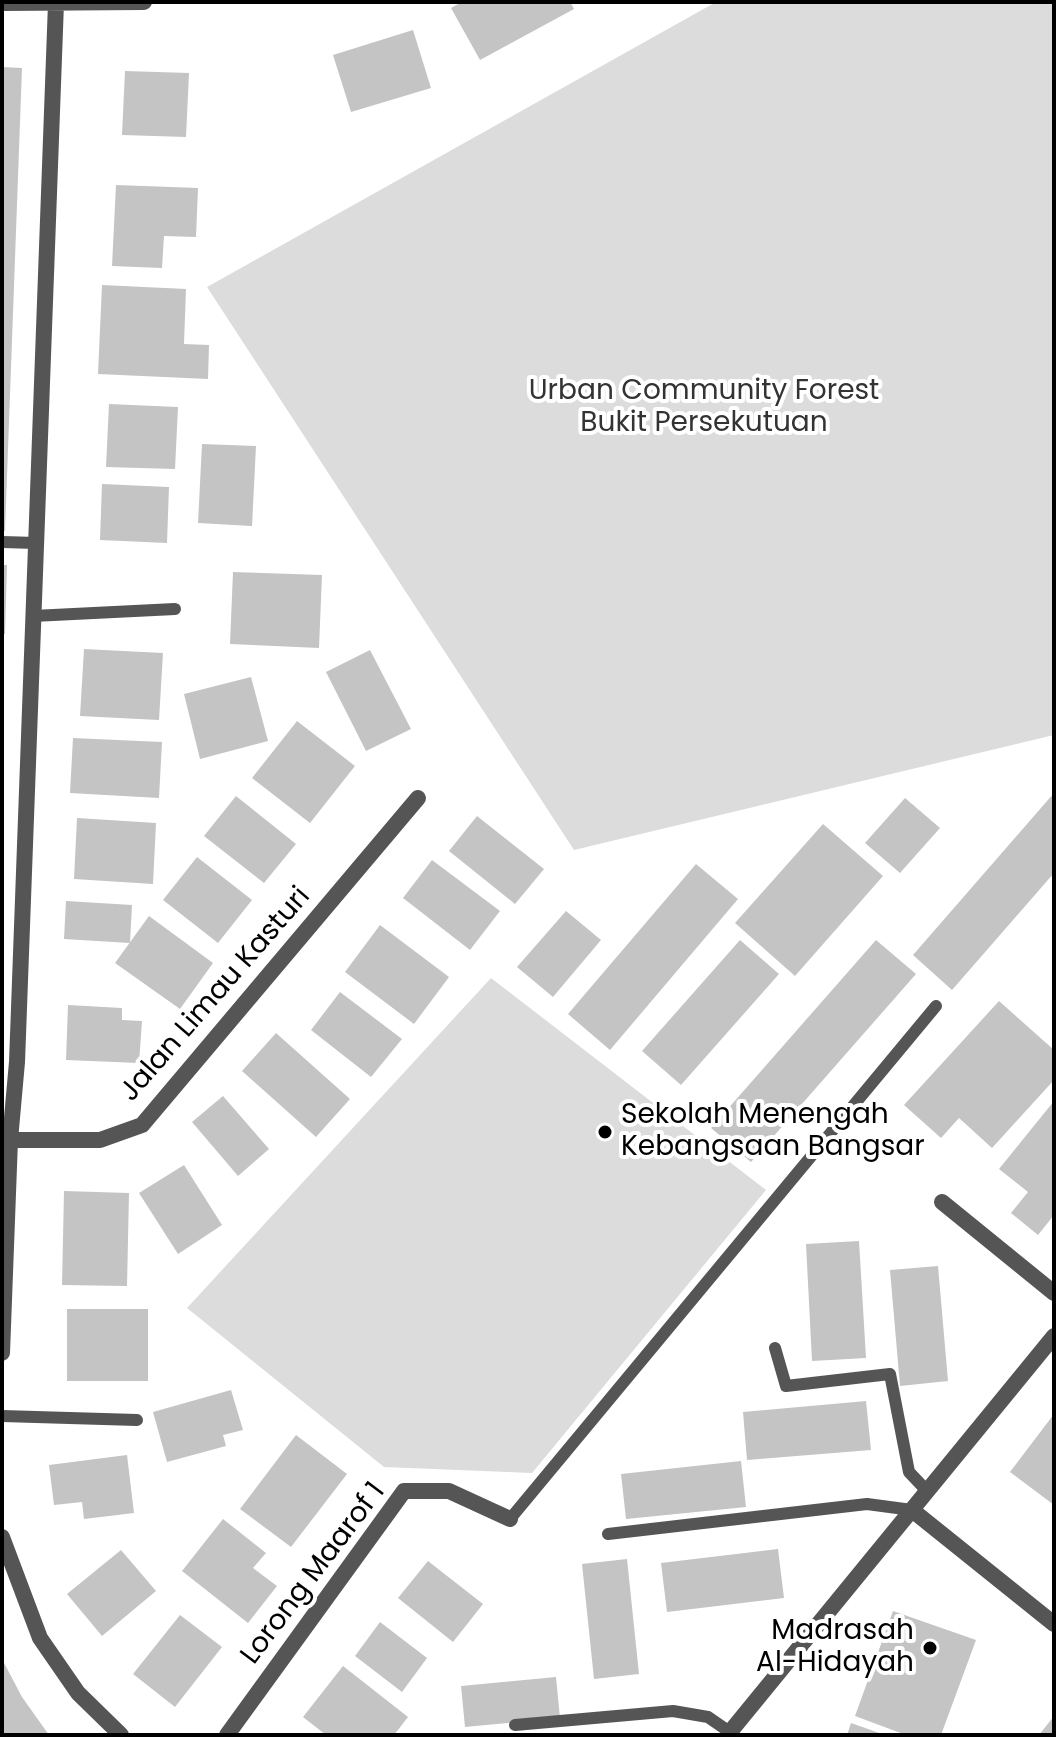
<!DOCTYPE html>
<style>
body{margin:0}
#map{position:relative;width:1056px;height:1737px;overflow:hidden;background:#fff;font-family:Poppins,sans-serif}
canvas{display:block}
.frame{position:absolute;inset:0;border:4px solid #000;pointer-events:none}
</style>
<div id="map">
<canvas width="1056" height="1737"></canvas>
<div class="frame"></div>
</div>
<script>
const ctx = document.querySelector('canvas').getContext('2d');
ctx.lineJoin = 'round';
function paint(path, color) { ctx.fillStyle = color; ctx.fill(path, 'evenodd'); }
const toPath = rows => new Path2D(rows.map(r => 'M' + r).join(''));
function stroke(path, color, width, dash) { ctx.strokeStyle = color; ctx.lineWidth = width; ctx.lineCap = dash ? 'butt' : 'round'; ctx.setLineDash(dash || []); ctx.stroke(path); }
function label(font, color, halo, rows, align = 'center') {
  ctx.font = font + ' Poppins,sans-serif'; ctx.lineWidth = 8; ctx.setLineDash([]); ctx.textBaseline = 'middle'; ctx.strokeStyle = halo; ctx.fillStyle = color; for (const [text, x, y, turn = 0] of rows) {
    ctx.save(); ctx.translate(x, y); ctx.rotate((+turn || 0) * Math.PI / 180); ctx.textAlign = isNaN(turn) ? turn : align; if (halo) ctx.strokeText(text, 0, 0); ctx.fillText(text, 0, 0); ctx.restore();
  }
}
paint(toPath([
 [716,2,1054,2,1054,735,574,850,207,287],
 [491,978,766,1190,532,1473,384,1467,187,1308]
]), '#dcdcdc');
paint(toPath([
 [462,2,570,2,574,9,480,60,451,8],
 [413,30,431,88,351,112,333,55],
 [2,67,22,68,5,531,2,531],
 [125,71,189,73,186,137,122,135],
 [116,185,198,188,196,237,164,236,162,268,112,266],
 [102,285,186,289,184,344,209,345,208,379,98,374],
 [109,404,178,407,175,469,106,467],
 [202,444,256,446,252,526,198,523],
 [102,484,169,487,167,543,100,540],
 [2,565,7,565,5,634,2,634],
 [233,572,322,575,319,648,230,644],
 [84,649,163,653,159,720,80,716],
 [370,650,411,729,366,751,326,672],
 [251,677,268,741,200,759,184,694],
 [297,721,355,766,310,823,252,778],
 [73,738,162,742,159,798,70,793],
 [1054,793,1054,873,952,990,913,955],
 [236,796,296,844,264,883,204,836],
 [905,798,940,828,900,873,865,843],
 [477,816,544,869,515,904,449,851],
 [77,818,156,823,153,884,74,879],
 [823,824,883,876,795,976,735,923],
 [197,857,252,900,218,943,163,900],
 [432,860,500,911,470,950,403,898],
 [696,864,738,899,610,1050,568,1014],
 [66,901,132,905,130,943,64,939],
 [566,911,601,940,553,997,517,967],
 [149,916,213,963,180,1009,115,963],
 [380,925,449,977,414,1024,345,972],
 [740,940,779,974,681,1085,642,1051],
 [876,940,916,974,751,1162,711,1128],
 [340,992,402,1039,371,1077,311,1030],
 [999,1001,1054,1050,1054,1080,992,1148,959,1118,941,1138,904,1105],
 [68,1005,122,1008,122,1020,142,1021,139,1063,66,1060],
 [276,1033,350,1099,316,1137,242,1071],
 [223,1096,269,1149,238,1176,192,1122],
 [1054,1101,1054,1215,1038,1235,1011,1213,1028,1192,999,1169],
 [184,1165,222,1225,178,1254,139,1193],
 [64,1191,129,1193,127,1286,62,1285],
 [859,1241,866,1358,812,1361,806,1244],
 [938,1266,948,1381,900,1386,890,1270],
 [67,1309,148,1309,148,1381,67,1381],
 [231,1390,243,1430,223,1435,226,1446,167,1462,153,1412],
 [866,1401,871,1450,747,1460,743,1412],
 [1054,1414,1054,1505,1010,1472],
 [296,1435,347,1474,291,1547,240,1509],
 [127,1455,134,1513,84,1519,82,1502,54,1505,49,1465],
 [741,1461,746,1507,626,1519,621,1474],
 [223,1519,266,1553,253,1568,277,1586,248,1623,182,1571],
 [778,1549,784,1598,667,1612,661,1563],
 [121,1550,156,1591,102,1636,67,1594],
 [627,1559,639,1674,594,1679,582,1564],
 [428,1561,483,1604,453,1642,398,1598],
 [893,1611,976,1640,941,1735,906,1735,855,1716],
 [180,1615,222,1647,175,1707,133,1674],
 [380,1622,427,1658,402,1692,355,1656],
 [2,1659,22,1697,49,1735,2,1735],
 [343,1666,408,1717,394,1735,326,1735,303,1717],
 [556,1677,560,1718,465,1727,461,1686],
 [1054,1716,1054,1735,1039,1735],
 [851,1723,885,1735,847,1735]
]), '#c4c4c4');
stroke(toPath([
 [2,542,36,543],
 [33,616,175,609],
 [775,1348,786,1386,890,1374,909,1472,927,1491],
 [2,1416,137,1420],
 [510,1519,936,1006],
 [608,1534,867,1504,912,1510],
 [515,1725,673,1711,708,1717,734,1735]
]), '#555', 12);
stroke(toPath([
 [2,3,144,2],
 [10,1140,100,1140,142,1125,418,798],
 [942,1202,1054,1293],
 [2,1353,10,1140,17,1062,56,3],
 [912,1510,1054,1624],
 [2,1537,40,1638,78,1693,121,1735],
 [730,1732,1054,1336],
 [227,1735,404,1491,449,1491,510,1519]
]), '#555', 16);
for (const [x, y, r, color] of [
 [605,1132,8,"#000"],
 [930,1648,8,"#000"]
]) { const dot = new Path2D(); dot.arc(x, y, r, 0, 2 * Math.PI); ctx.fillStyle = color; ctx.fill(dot); stroke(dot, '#fff', 3); }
label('28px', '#333', '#fff', [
 ["Urban Community Forest",704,392],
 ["Bukit Persekutuan",704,424]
]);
label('28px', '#000', '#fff', [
 ["Jalan Limau Kasturi",216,995,-49],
 ["Lorong Maarof 1",314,1574,-53]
]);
label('28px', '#000', '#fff', [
 ["Sekolah Menengah",621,1116],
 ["Kebangsaan Bangsar",621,1148],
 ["Madrasah",914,1632,"right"],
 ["Al-Hidayah",914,1664,"right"]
], 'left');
</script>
